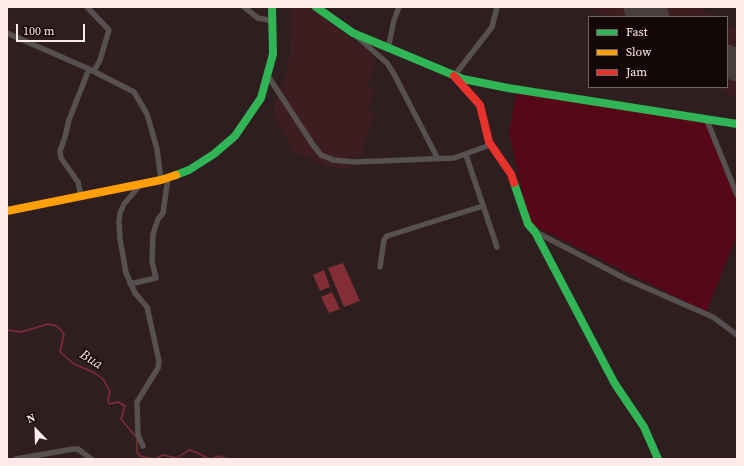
<!DOCTYPE html>
<style>
body{margin:0}
#map{position:relative;width:744px;height:466px;overflow:hidden;background:#2e1e1f;font-family:"Source Serif 4",serif}
canvas{display:block}
.frame{position:absolute;inset:0;border:8px solid #ffeaea;pointer-events:none}
.legend{position:absolute;left:588px;top:16px;width:140px;height:72px;box-sizing:border-box;background:#140708;border:1px solid #726262;margin:0;padding:5px 7px;list-style:none;font-size:12px;color:#ffeaea}
.legend li{display:flex;align-items:center;gap:8px;height:20px}
.legend b{width:20px;border:1px solid #726262}
.north{position:absolute;left:16px;top:410px;width:40px;height:40px;-webkit-text-stroke:3px #140708;paint-order:stroke;rotate:337deg;font-size:11px;font-weight:700;line-height:16px;text-align:center;color:#ffeaea}
.north::after{content:'';display:block;margin:auto;width:14px;height:18px;background:#ffeaea;clip-path:polygon(50% 0,100% 100%,50% 72%,0 100%)}
.scale{position:absolute;left:16px;top:24px;width:69px;height:18px;box-sizing:border-box;border:2px solid #ffeaea;border-top:0;padding-left:5px;font-size:12px;line-height:14px;white-space:nowrap;color:#ffeaea;-webkit-text-stroke:3px #140708;paint-order:stroke}
</style>
<div id="map">
<canvas width="744" height="466"></canvas>
<div class="frame"></div>
<ul class="legend">
<li><b style="height:5px;background:#30b455"></b>Fast</li>
<li><b style="height:5px;background:#ff9f0a"></b>Slow</li>
<li><b style="height:5px;background:#e5322d"></b>Jam</li>
</ul>
<div class="north">N</div>
<div class="scale">100 m</div>
</div>
<script>
const ctx = document.querySelector('canvas').getContext('2d');
ctx.lineJoin = 'round';
function paint(path, color) { ctx.fillStyle = color; ctx.fill(path, 'evenodd'); }
const toPath = rows => new Path2D(rows.map(r => 'M' + r).join(''));
function stroke(path, color, width, dash) { ctx.strokeStyle = color; ctx.lineWidth = width; ctx.lineCap = dash ? 'butt' : 'round'; ctx.setLineDash(dash || []); ctx.stroke(path); }
function label(font, color, halo, rows, align = 'center') {
  ctx.font = font + ' "Source Serif 4",serif'; ctx.lineWidth = 3; ctx.setLineDash([]); ctx.textBaseline = 'middle'; ctx.strokeStyle = halo; ctx.fillStyle = color; for (const [text, x, y, turn = 0] of rows) {
    ctx.save(); ctx.translate(x, y); ctx.rotate((+turn || 0) * Math.PI / 180); ctx.textAlign = isNaN(turn) ? turn : align; if (halo) ctx.strokeText(text, 0, 0); ctx.fillText(text, 0, 0); ctx.restore();
  }
}
paint(toPath([
 [291,7,309,7,366,49,375,60,367,86,375,89,368,111,374,113,361,156,348,170,326,166,294,152,278,123,273,107,285,78,290,54],
 [592,7,699,7,715,17,607,17],
 [727,25,737,31,737,99,718,87,727,87]
]), '#3e1d20');
paint(toPath([
 [517,90,704,118,737,196,737,235,706,312,529,223,509,131]
]), '#560718');
paint(toPath([
 [343,263,360,301,344,307,328,268],
 [324,270,330,287,320,291,313,275],
 [332,292,340,309,329,313,321,297]
]), '#832d37');
stroke(toPath([
 [7,330,21,332,48,324,57,326,64,334,60,352,74,364,93,372,103,379,110,392,108,399,109,404,118,402,125,406,121,419,137,438,137,452,140,456,154,459],
 [155,459,163,455,177,458,189,450,198,453,209,459],
 [211,459,219,456,227,459]
]), '#832d37', 1.5);
stroke(toPath([
 [639,8,654,17],
 [727,60,737,66]
]), '#4a3d3e', 31);
stroke(toPath([
 [87,7,109,30,100,60,94,71],
 [244,7,258,18,273,21],
 [7,33,89,69,134,92,147,114,157,149,161,180],
 [355,35,387,63,394,74,438,159],
 [388,49,394,20,399,7],
 [268,76,313,145,321,155,333,160,355,162,454,158,490,145],
 [454,76,492,27,497,7],
 [706,118,737,195],
 [466,155,497,247],
 [140,185,124,204,120,213,119,222,120,239,126,273,135,293,147,307,159,361,158,368,137,402,138,435,143,446],
 [81,197,78,182,61,158,60,151,65,137,69,120,89,69],
 [534,231,626,279,713,317,737,335],
 [380,267,384,240,387,236,483,206],
 [130,284,156,278,152,261,153,234,158,219,163,213,168,178],
 [16,459,73,449,78,449,91,459]
]), '#575050', 5.5);
stroke(toPath([
 [316,7,353,33,463,79,508,88,737,124],
 [176,175,189,170,214,154,235,136,261,98,273,54,272,7],
 [514,183,528,224,535,232,615,384,644,427,658,459]
]), '#30b455', 8);
stroke(toPath([
 [7,211,161,180,176,175]
]), '#ff9f0a', 8);
stroke(toPath([
 [454,76,480,105,489,142,511,174,514,183]
]), '#e5322d', 8);
label('italic 14px', '#f4d9d9', '#140708', [
 ["Bua",91,360,32]
]);
</script>
